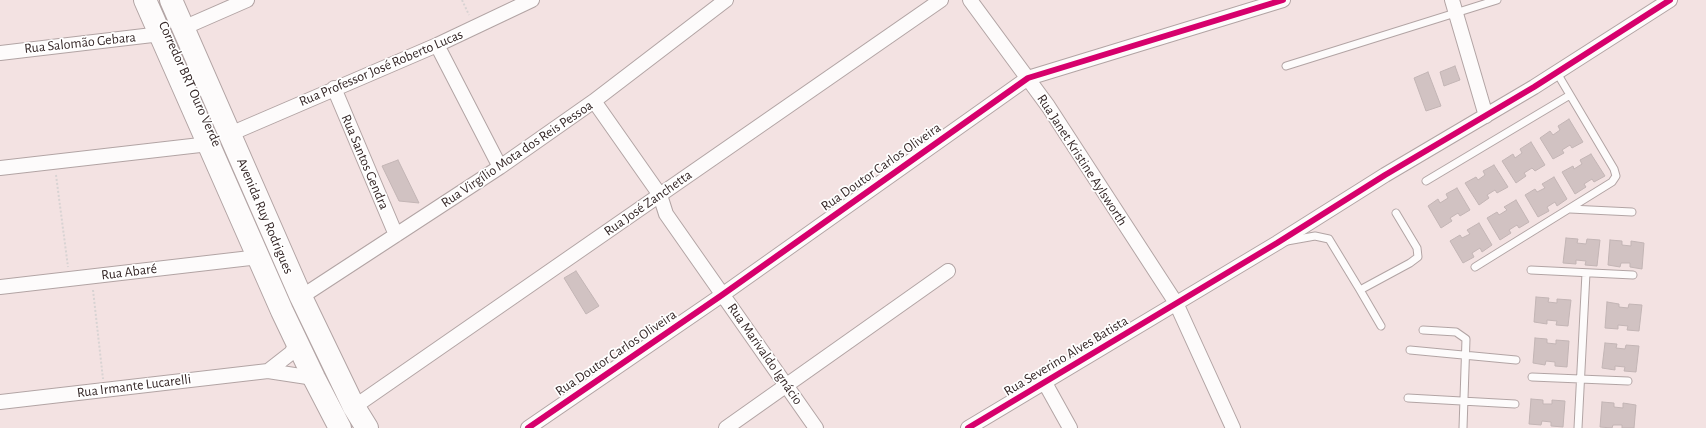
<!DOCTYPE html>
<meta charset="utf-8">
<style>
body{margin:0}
canvas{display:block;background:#f3e2e2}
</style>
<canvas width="1706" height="428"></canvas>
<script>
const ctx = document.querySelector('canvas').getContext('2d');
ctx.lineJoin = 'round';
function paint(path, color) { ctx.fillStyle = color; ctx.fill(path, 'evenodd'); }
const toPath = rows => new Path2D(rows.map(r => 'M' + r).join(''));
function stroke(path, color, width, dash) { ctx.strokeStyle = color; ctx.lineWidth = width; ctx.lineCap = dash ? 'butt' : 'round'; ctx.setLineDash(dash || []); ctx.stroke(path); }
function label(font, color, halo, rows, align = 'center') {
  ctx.font = font + ' "Alegreya Sans",sans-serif'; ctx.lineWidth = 3.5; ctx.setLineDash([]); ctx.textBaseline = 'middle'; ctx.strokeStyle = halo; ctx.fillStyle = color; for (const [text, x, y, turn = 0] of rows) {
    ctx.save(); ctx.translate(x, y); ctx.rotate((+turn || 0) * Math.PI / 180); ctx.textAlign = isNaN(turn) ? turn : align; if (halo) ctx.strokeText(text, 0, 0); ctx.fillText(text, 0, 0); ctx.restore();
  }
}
const building = toPath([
 [1455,66,1460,80,1444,86,1440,72,1455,66],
 [1428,72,1441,106,1426,111,1414,78,1428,72],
 [1569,119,1583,142,1572,148,1570,145,1562,150,1564,153,1553,159,1540,138,1550,131,1553,135,1560,130,1558,126,1569,119],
 [1531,142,1545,165,1535,171,1532,168,1524,173,1526,176,1516,183,1502,161,1513,154,1515,158,1522,153,1520,149,1531,142],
 [1591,154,1605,176,1594,182,1592,179,1584,184,1586,187,1575,194,1562,172,1573,166,1574,169,1582,164,1580,160,1591,154],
 [398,160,419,203,399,201,382,166,398,160],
 [1494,165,1508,187,1497,193,1495,190,1487,195,1489,198,1479,205,1465,183,1476,177,1478,180,1485,175,1483,171,1494,165],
 [1554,177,1567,199,1557,206,1555,202,1547,207,1549,211,1538,217,1525,195,1535,189,1537,192,1545,188,1542,184,1554,177],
 [1457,188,1470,210,1460,216,1458,213,1450,218,1452,221,1441,228,1428,206,1438,199,1440,203,1448,198,1446,194,1457,188],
 [1516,200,1529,222,1519,228,1517,225,1509,230,1511,233,1500,240,1487,218,1497,212,1499,215,1507,210,1504,207,1516,200],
 [1479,223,1492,245,1482,252,1480,248,1472,253,1474,257,1463,263,1450,241,1460,235,1462,238,1470,234,1467,230,1479,223],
 [1566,238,1578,239,1577,243,1586,244,1587,239,1600,240,1597,266,1585,265,1586,261,1576,260,1576,264,1563,263,1566,238],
 [1610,240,1622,241,1622,245,1631,246,1631,241,1644,243,1642,269,1630,267,1630,263,1621,263,1620,267,1608,265,1610,240],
 [576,271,599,306,586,314,564,278,576,271],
 [1536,297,1549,298,1548,302,1557,303,1557,299,1571,300,1568,326,1556,325,1557,321,1547,320,1547,324,1534,322,1536,297],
 [1607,302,1619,304,1619,307,1628,308,1629,304,1642,305,1639,331,1627,330,1628,326,1618,325,1618,329,1605,328,1607,302],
 [1535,338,1547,339,1547,343,1556,344,1556,340,1569,341,1567,367,1555,366,1555,362,1546,361,1545,365,1533,363,1535,338],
 [1605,343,1617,344,1616,348,1625,349,1626,345,1639,346,1636,372,1624,371,1625,367,1615,366,1615,370,1602,368,1605,343],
 [1531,399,1543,400,1543,404,1552,404,1552,400,1565,401,1563,427,1551,426,1551,422,1542,421,1541,425,1529,424,1531,399],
 [1602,402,1614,403,1614,407,1623,408,1623,403,1636,405,1634,428,1622,428,1622,425,1613,425,1612,428,1600,427,1602,402]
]);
paint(building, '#d1c2c2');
stroke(building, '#c3b5b5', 1);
const lane = toPath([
 [1286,66,1497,0],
 [1426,181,1570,95],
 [1570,209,1632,212],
 [1287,241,1315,236,1329,239,1360,290,1410,263,1418,257,1417,248,1396,213],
 [1475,267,1612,182,1616,176,1614,169,1557,73],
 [1531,270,1633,275],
 [1360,290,1381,326],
 [1423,330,1456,332,1466,339,1463,428],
 [1410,350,1516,360],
 [1532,377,1628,381],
 [1408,398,1515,404],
 [1578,428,1586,273]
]);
const street = toPath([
 [970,0,1048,106,1176,303,1233,428],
 [1452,0,1486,116],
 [183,28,247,0],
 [437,45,500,167],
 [0,53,161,34],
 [334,88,396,235],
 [594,101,660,195,666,214,816,428],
 [230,134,437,45,532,0],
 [0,168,209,144],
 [0,287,259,257],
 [301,297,500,167,594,101,726,0],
 [268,371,291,353,297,343],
 [1045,383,1070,428],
 [0,402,268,371,314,378],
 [354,407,941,0],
 [528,428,722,295,1028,78,1283,0],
 [726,428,948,271],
 [968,428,1277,243,1385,175,1534,87,1670,0]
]);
const primary = toPath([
 [145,0,282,311,314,378,340,428],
 [171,0,301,297,354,407,367,428]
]);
stroke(lane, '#b2a4a4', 9);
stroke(street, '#b2a4a4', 16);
stroke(primary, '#b2a4a4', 24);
stroke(toPath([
 [462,0,469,15],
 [56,175,68,267],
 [93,290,103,379]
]), '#d8d3d3', 2, [2, 2]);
stroke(lane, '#fdfbfb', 7);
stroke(street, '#fdfbfb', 14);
stroke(primary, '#fdfbfb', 22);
stroke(toPath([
 [528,428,722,295,1028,78,1283,0],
 [968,428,1277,243,1385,175,1534,87,1670,0]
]), '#d6006c', 6);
label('14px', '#362828', '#fff', [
 ["Rua Salomão Gebara",80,43,-6],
 ["Rua Professor José Roberto Lucas",381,68,-23],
 ["Corredor BRT Ouro Verde",190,84,66],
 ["Rua Virgílio Mota dos Reis Pessoa",517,154,-34],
 ["Rua Janet Kristine Aylsworth",1082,160,57],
 ["Rua Santos Gendra",365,162,67],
 ["Rua Doutor Carlos Oliveira",881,167,-35],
 ["Rua José Zanchetta",648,203,-35],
 ["Avenida Ruy Rodrigues",265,216,67],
 ["Rua Abaré",129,272,-7],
 ["Rua Doutor Carlos Oliveira",616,353,-34],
 ["Rua Marivaldo Ignácio",765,354,55],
 ["Rua Severino Alves Batista",1066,356,-31],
 ["Rua Irmante Lucarelli",134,386,-7]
]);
</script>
